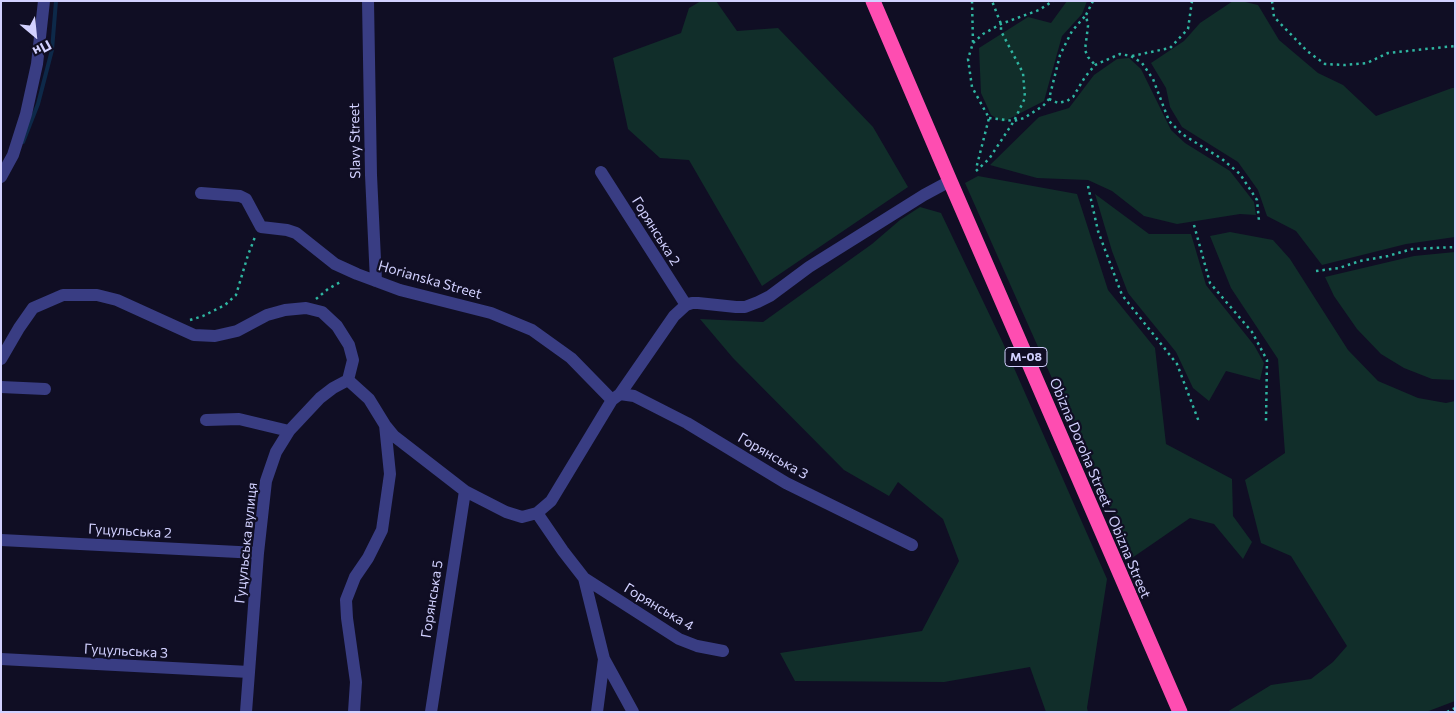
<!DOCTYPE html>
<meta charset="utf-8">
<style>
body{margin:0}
#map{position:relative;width:1456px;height:713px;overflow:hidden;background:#100e24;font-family:Commissioner,sans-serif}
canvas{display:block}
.frame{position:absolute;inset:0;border:2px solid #d2d1ff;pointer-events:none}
.north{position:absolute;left:10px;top:10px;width:50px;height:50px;-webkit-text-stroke:4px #100e24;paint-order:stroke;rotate:152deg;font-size:14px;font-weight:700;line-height:20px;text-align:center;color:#d2d1ff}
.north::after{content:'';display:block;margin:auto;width:18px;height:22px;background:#d2d1ff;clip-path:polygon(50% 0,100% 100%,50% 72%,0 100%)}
</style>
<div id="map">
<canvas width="1456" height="713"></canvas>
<div class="frame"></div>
<div class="north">Пн</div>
</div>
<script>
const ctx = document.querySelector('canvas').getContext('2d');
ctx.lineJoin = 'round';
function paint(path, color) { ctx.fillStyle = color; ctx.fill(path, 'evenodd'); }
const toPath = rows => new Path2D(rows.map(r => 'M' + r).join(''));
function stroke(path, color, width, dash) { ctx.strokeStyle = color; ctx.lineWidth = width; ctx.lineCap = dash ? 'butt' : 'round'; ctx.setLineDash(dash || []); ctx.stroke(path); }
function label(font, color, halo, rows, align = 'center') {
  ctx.font = font + ' Commissioner,sans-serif'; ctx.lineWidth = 4.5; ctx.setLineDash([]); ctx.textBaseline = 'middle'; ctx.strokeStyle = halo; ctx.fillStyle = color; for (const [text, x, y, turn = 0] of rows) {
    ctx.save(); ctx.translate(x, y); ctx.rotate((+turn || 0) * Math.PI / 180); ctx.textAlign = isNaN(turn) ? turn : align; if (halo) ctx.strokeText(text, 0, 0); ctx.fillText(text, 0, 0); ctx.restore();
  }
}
paint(toPath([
 [701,1,716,1,737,31,778,28,873,127,908,187,762,286,689,160,660,158,628,129,613,58,681,33,689,8],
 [1067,1,1087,1,1082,14,1062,36,1044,101,1003,122,991,115,981,93,979,48,1028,17,1051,23],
 [1233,1,1241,1,1258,5,1279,40,1318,73,1343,85,1376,116,1452,88,1455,88,1455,237,1406,244,1322,265,1296,231,1267,216,1258,190,1238,162,1182,127,1170,107,1166,88,1151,63,1184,41,1200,23],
 [1129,58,1141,69,1171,130,1185,143,1230,171,1254,202,1256,215,1240,214,1177,224,1144,216,1112,191,1088,180,1037,178,990,165,1039,117,1069,108,1094,75,1117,59],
 [978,176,1077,194,1108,290,1155,348,1166,444,1232,479,1233,516,1252,542,1243,559,1214,524,1190,518,1132,558,965,183],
 [1095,194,1149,234,1191,234,1206,285,1254,345,1264,363,1260,380,1226,371,1209,401,1193,388,1176,352,1128,293,1112,251],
 [920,207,941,213,1003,343,1107,579,1087,708,1088,712,1046,712,1030,667,944,682,795,681,780,653,922,631,959,561,943,519,898,482,889,496,844,470,733,358,700,319,763,322,872,244,900,220],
 [1230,232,1273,240,1290,259,1348,350,1378,381,1418,398,1446,403,1455,401,1455,701,1426,712,1227,712,1271,685,1311,679,1333,662,1347,646,1291,556,1261,543,1245,480,1285,453,1278,359,1231,288,1210,236],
 [1455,252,1455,380,1432,379,1404,368,1381,354,1357,329,1334,296,1325,277,1414,256]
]), '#112e2a');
stroke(toPath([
 [23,142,38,104,52,50,56,1]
]), '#0d2949', 4);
stroke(toPath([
 [972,1,973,43,968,59,972,87,989,118,976,169],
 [1093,1,1086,15,1088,26,1085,50,1088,57,1095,65],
 [1272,1,1274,17,1307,51,1325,64,1345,65,1367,63,1388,53,1455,46],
 [973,43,983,34,1001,24,1039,10,1053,1],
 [1132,56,1170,48,1188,29,1192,1],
 [1049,99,1058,103,1067,101,1073,97,1085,77,1095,65,1120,54,1131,56,1142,63,1153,79,1169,121,1182,134,1222,159,1240,174,1257,200,1259,221],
 [989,118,1014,121,1024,118,1043,106,1049,99,1060,55,1072,31,1086,15],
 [976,171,989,159,1014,121,1025,98,1023,73,1001,31,1001,24,992,1],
 [1088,186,1098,231,1122,295,1177,364,1199,422],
 [1194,225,1210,283,1252,332,1267,360,1266,421],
 [1316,271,1339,268,1360,261,1388,256,1412,249,1455,247],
 [316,299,328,289,342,281],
 [190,320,203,316,225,305,236,295,248,255,255,237],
 [1447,712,1455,708]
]), '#2fb5a1', 2.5, [2.5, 4]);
stroke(toPath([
 [368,1,371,175,376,281],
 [601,172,686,305],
 [1,177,13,155,26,114,37,64,44,1],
 [201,193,240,196,246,199,261,227,287,230,296,233,335,264,357,274,400,290,491,313,532,330,571,358,612,400,620,394,674,316,686,305,692,303,698,303,736,307,745,307,758,302,770,296,809,267,924,195,950,181],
 [1,359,19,328,33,308,63,295,97,295,117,300,194,335,215,336,237,331,267,315,285,310,306,308,322,312,337,326,349,345,353,360,348,380,369,399,385,425,394,436,465,491,506,512,522,517,537,513,551,501,612,400],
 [1,387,45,389],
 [620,394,634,396,687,423,786,483,912,545],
 [206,420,239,419,289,431],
 [537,513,563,551,584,578,604,659,633,712],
 [1,540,258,553],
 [584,578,679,639,697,646,723,651],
 [1,659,249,672],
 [246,712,258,553,266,481,276,452,289,431,320,398,333,388,348,380],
 [354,712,356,682,347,618,346,600,355,577,368,558,382,530,390,474,385,425],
 [431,712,465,491],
 [597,712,604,659]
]), '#393d83', 12);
stroke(toPath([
 [873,1,950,181,1180,712]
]), '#fe4db1', 15);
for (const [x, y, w] of [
 [1026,357,42]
]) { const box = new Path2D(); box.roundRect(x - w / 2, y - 9.5, w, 19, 4); ctx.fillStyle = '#100e24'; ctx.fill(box); stroke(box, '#d2d1ff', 1); }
label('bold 12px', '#d2d1ff', null, [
 ["М-08",1026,357]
]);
label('14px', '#d2d1ff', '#100e24', [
 ["Slavy Street",355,141,-91],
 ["Горянська 2",656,231,58],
 ["Horianska Street",430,280,16],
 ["Горянська 3",773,456,30],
 ["Obizna Doroha Street / Obizna Street",1100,488,67],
 ["Гуцульська 2",130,531,3],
 ["Гуцульська вулиця",246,543,-84],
 ["Горянська 5",432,599,-81],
 ["Горянська 4",659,607,31],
 ["Гуцульська 3",126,651,3]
]);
</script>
